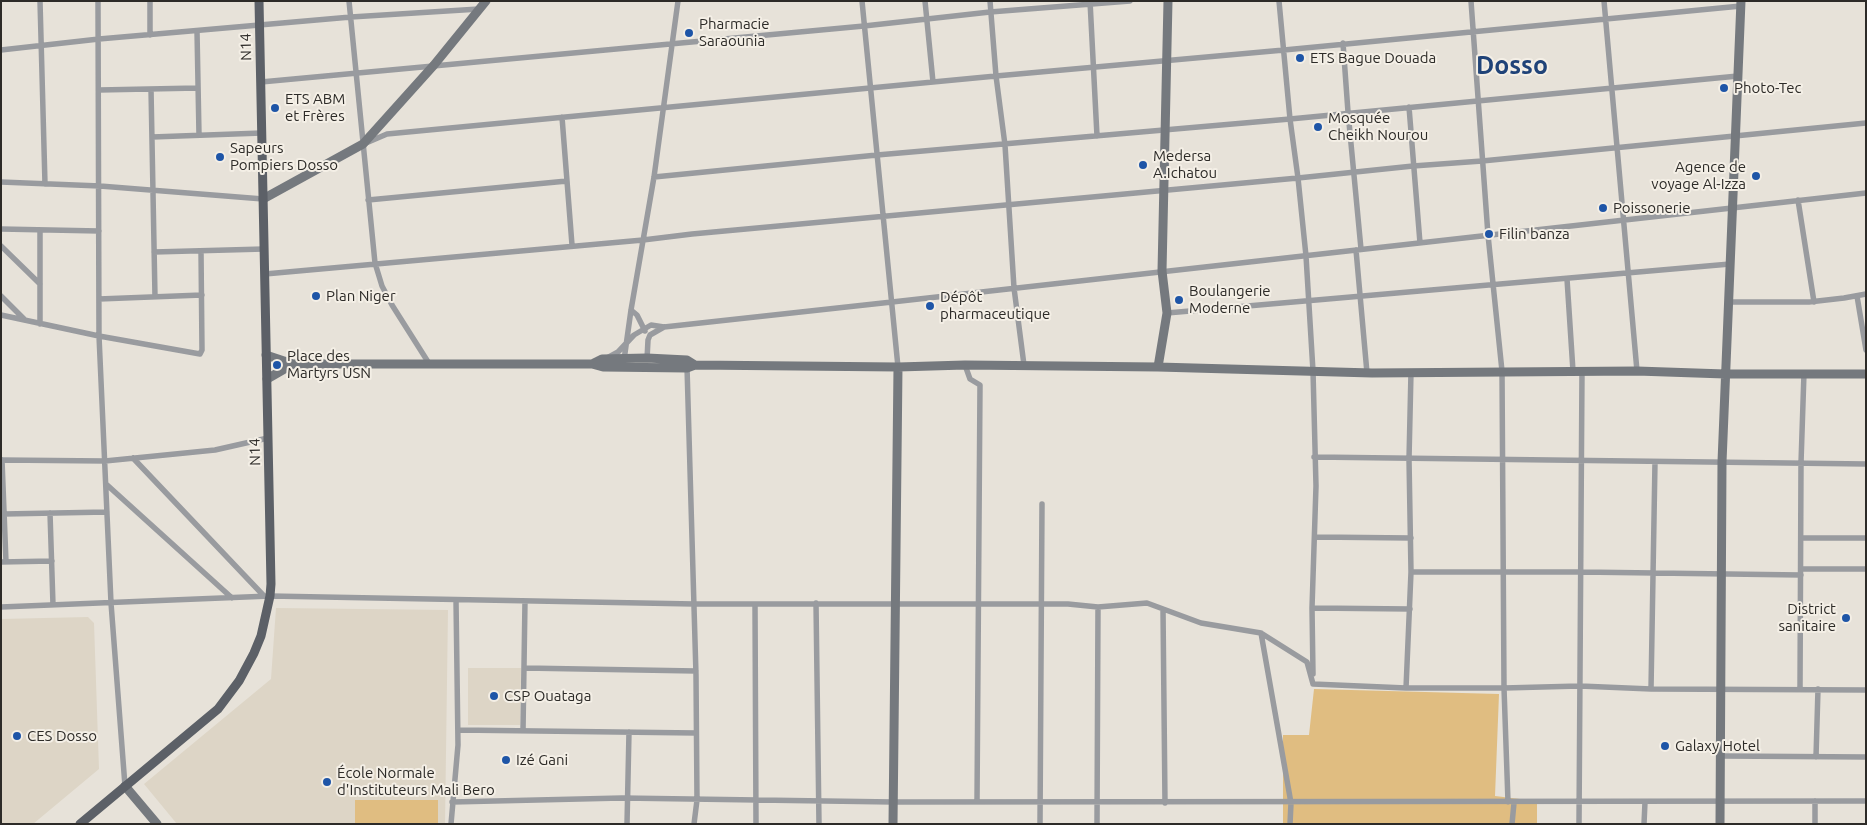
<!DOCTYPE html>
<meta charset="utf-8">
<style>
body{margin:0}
#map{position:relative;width:1867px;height:825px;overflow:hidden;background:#e7e2d9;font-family:Ubuntu,sans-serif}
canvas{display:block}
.frame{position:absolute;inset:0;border:2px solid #2d2b28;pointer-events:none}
</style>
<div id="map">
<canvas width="1867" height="825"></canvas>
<div class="frame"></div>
</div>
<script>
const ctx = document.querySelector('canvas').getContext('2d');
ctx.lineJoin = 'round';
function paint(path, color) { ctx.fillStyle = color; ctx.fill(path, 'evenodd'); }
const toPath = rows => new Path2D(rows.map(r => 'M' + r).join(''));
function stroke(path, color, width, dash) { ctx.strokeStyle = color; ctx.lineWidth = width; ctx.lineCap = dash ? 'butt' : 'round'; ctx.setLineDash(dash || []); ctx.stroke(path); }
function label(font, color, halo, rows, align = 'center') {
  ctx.font = font + ' Ubuntu,sans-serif'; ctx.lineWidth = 4; ctx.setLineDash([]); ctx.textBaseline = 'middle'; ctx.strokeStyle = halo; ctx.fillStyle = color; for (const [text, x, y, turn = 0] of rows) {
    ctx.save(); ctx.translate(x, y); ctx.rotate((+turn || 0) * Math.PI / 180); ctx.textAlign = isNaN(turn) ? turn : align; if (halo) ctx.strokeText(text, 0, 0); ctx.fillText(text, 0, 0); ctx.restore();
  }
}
paint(toPath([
 [276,608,448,610,445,824,177,824,144,784,271,679],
 [88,617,94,623,99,769,33,824,1,824,1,619],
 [468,668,521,668,520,725,468,725]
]), '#ddd5c6');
paint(toPath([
 [1314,689,1499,694,1495,796,1537,801,1537,824,1283,824,1283,735,1309,735],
 [355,800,438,800,438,824,355,824]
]), '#e0bd81');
stroke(toPath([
 [40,1,45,184],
 [98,1,99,336,111,603,125,786],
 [150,1,150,35],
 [349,1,375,263,382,286,392,305,430,365],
 [862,1,898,367],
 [925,1,933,82],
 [990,1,996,76,1005,145,1014,288,1024,365],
 [1090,1,1097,136],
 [1279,1,1290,119,1298,178,1306,256,1313,371,1316,486,1312,608,1313,674],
 [1471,1,1488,235,1502,371,1504,688,1508,802],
 [1604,1,1637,371],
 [197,31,199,135],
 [1343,43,1348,112,1361,249],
 [1,50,99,39,351,17,479,9],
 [261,82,864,26,990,12,1130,1],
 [151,89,155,297],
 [99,90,198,88],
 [1409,107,1420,243],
 [562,117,572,245],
 [152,137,262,133],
 [366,143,387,134,996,76,1284,50,1741,6],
 [654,177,877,155,1290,119,1738,76],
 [1,182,100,186,263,199],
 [368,200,567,181],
 [1798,200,1814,302],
 [1,229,99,231],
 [1,246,40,284],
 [1356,250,1367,373],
 [154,252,264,249],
 [265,274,643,240,692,234,1298,178,1413,166,1482,161,1866,123],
 [1567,279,1573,371],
 [1,296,25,320],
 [1857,296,1866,350],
 [99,299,202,295],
 [1729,302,1809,302,1844,298,1866,294],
 [631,310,637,315,645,331],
 [1167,313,1730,264],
 [1,315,99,336,200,354,202,350,201,251],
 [40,324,40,230],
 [607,358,618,352,634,335,651,325,664,327,892,302,1866,193],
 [647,359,648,340,650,335,664,327],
 [624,360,631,310,654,177,678,1],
 [965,365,970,379,980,385,977,802],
 [687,367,696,675,697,800,694,824],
 [1314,457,1866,464],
 [133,458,264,596],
 [1,460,105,461,215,450,268,438],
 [2,460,6,562],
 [106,484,232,598],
 [50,513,53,605],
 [4,514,107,512],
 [1315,537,1411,538],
 [1801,538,1866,538],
 [1,562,52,561],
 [1801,569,1866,569],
 [1411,572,1581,572,1801,575],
 [816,603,819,824],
 [755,604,756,824],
 [1,607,270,596,694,604,1068,604,1098,607,1147,603,1201,623,1261,633,1307,662,1313,684],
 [1312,608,1410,609],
 [1163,609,1165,803],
 [1261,633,1291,803,1290,824],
 [524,668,696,671],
 [1313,684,1406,688,1504,688,1580,686,1651,689,1866,690],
 [1406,688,1411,572,1409,459,1411,372],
 [1651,689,1655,462],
 [1800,689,1801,463,1804,373],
 [458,730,696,733],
 [523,731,525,601],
 [1721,756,1866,757],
 [1816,757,1818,689],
 [1815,801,1815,824],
 [452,802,622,798,893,802,1866,801],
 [451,824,458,745,456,600],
 [627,824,629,732],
 [1040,824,1042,504],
 [1097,824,1098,607],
 [1512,824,1514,803],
 [1579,824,1582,371],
 [1644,824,1645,802]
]), '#999b9f', 5.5);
stroke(toPath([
 [263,199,363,144,434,65,486,1],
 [266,355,293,364,592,364,603,367,687,368,695,365,898,367,965,365,1158,367,1372,373,1637,371,1725,374,1866,374],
 [592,364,602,359,647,358,687,360,695,365],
 [1158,367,1167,313,1162,271,1168,1],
 [267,379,293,364],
 [125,786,157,824],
 [893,824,898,367],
 [1720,824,1722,462,1741,1]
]), '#75797e', 9);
stroke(toPath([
 [80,824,218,709,239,681,254,653,261,636,270,596,271,584,259,1]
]), '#5c6067', 9);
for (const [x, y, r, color] of [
 [689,33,5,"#1e55a7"],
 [1300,58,5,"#1e55a7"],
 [1724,88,5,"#1e55a7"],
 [275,108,5,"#1e55a7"],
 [1318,127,5,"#1e55a7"],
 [220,157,5,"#1e55a7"],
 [1143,165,5,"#1e55a7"],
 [1756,176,5,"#1e55a7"],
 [1603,208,5,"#1e55a7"],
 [1489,234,5,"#1e55a7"],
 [316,296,5,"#1e55a7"],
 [1179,300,5,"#1e55a7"],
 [930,306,5,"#1e55a7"],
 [277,365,5,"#1e55a7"],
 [1846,618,5,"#1e55a7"],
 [494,696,5,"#1e55a7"],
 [17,736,5,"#1e55a7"],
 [1665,746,5,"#1e55a7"],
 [506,760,5,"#1e55a7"],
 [327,782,5,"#1e55a7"]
]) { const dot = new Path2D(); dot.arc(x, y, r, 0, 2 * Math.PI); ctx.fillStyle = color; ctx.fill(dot); stroke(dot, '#f4efe6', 2); }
label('15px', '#2d2b28', '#f4efe6', [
 ["Pharmacie",699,24],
 ["Saraounia",699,41],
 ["ETS Bague Douada",1310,58],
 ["Photo-Tec",1734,88],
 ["ETS ABM",285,99],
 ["et Frères",285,116],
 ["Mosquée",1328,118],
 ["Cheikh Nourou",1328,135],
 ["Sapeurs",230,148],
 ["Pompiers Dosso",230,165],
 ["Medersa",1153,156],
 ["A.Ichatou",1153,173],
 ["Agence de",1746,167,"right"],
 ["voyage Al-Izza",1746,184,"right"],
 ["Poissonerie",1613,208],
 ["Filin banza",1499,234],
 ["Boulangerie",1189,291],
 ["Moderne",1189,308],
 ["Plan Niger",326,296],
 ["Dépôt",940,297],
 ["pharmaceutique",940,314],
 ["Place des",287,356],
 ["Martyrs USN",287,373],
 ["District",1836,609,"right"],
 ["sanitaire",1836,626,"right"],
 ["CSP Ouataga",504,696],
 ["CES Dosso",27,736],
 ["Galaxy Hotel",1675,746],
 ["Izé Gani",516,760],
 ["École Normale",337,773],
 ["d'Instituteurs Mali Bero",337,790]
], 'left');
label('15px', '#2d2b28', '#f4efe6', [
 ["N14",246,47,-91],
 ["N14",255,452,-91]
]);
label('bold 25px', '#204378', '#f4efe6', [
 ["Dosso",1512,66]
]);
</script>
